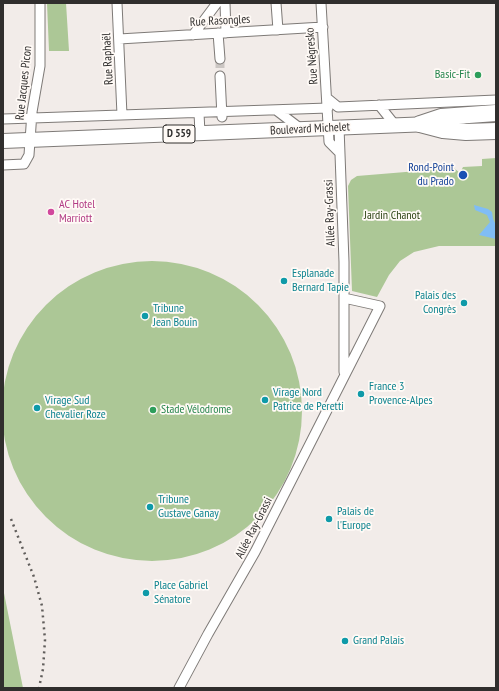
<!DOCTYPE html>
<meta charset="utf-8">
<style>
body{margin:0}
#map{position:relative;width:499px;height:691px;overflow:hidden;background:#f2ece9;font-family:"PT Sans Narrow",sans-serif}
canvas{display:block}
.frame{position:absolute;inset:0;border:4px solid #302e2d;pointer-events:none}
</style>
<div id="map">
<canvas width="499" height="691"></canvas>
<div class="frame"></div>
</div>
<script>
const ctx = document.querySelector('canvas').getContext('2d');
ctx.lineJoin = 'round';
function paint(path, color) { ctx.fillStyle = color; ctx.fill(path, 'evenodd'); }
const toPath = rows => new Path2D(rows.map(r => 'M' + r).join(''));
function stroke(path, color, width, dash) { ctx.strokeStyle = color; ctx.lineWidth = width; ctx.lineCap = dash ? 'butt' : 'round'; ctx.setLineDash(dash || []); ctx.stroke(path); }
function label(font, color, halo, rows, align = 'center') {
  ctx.font = font + ' "PT Sans Narrow",sans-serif'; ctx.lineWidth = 3.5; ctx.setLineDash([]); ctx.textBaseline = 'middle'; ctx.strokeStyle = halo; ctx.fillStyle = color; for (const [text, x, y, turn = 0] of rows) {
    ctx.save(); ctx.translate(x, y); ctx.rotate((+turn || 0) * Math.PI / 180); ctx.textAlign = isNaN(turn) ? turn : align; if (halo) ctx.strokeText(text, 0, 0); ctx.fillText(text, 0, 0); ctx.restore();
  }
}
paint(toPath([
 [47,3,66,3,69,51,49,51],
 [496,158,496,246,439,246,414,252,400,261,389,275,377,297,352,291,348,186,351,180,357,176,454,168,460,173,463,167,482,166,482,159],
 '2 411a150 150 0 1 1 300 0a150 150 0 1 1-300 0Z',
 [3,588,23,688,3,688]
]), '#acc796');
paint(toPath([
 [474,205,488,209,492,212,493,219,496,225,496,239,479,235,490,222,487,215,475,210]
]), '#80bdf5');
stroke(toPath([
 [220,59,220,76]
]), '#cbc6c3', 9, [9, 4.5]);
const street = toPath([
 [117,3,122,115],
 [225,3,226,33],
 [276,3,278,30],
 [321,3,329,142,340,153],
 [218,33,220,59],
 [193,35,217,3],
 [119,39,323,27],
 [220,76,222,117],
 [327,98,338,107,496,100],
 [379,105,395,125],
 [276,110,301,129],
 [199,113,200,133],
 [3,119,328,108],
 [339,127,344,262,344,372],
 [3,165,24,164,29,155,32,112,40,66,40,3],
 [179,688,208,634,255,552,380,306,344,298]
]);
const primary = toPath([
 [3,141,430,124]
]);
const highway = toPath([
 [420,124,441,117,496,113],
 [420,124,443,130,466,132,496,131]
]);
stroke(street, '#7e7a77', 11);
stroke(primary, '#7e7a77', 16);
stroke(highway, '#7e7a77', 18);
stroke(street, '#fff', 9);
stroke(primary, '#fff', 14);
stroke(highway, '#fff', 16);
stroke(toPath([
 [11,519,34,577,42,606,45,640,43,669,39,688]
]), '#605d5b', 2.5, [2, 4]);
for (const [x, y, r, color] of [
 [478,75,4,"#2e9e5b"],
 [463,175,5,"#1a4fb4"],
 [51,212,4,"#d1479c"],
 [284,281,4,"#0f9aa8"],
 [464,303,4,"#0f9aa8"],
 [145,316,4,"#0f9aa8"],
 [361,394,4,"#0f9aa8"],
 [265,400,4,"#0f9aa8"],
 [37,408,4,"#0f9aa8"],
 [153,410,4,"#2e9e5b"],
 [150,507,4,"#0f9aa8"],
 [329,519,4,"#0f9aa8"],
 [146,593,4,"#0f9aa8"],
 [345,641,4,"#0f9aa8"]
]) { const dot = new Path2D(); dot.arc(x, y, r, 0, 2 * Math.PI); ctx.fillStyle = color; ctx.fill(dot); stroke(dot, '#fffaf6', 1.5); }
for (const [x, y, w] of [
 [179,134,32]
]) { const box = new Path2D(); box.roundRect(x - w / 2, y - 9, w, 18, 3); ctx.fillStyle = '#fffaf6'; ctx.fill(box); stroke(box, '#302e2d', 1); }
label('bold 11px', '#302e2d', null, [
 ["D 559",179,134]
]);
label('12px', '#302e2d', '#fffaf6', [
 ["Rue Rasongles",220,21,-3],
 ["Rue Négresko",312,56,-94],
 ["Rue Raphaël",108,59,-93],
 ["Rue Jacques Picon",24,83,-84],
 ["Boulevard Michelet",310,129,-3],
 ["Allée Ray-Grassi",330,213,-92],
 ["Allée Ray-Grassi",254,528,-63]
]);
label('12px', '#27864d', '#fffaf6', [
 ["Basic-Fit",470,75],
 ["Stade Vélodrome",161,410,"left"]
], 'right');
label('12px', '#164399', '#fffaf6', [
 ["Rond-Point",454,168],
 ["du Prado",454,182]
], 'right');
label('12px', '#b23c85', '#fffaf6', [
 ["AC Hotel",59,205],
 ["Marriott",59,219]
], 'left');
label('12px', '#2c4313', '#fffaf6', [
 ["Jardin Chanot",392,216]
]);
label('12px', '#0d838f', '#fffaf6', [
 ["Esplanade",292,274],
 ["Bernard Tapie",292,288],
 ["Palais des",456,296,"right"],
 ["Congrès",456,310,"right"],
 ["Tribune",153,309],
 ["Jean Bouin",153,323],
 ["France 3",369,387],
 ["Provence-Alpes",369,401],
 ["Virage Nord",273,393],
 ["Patrice de Peretti",273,407],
 ["Virage Sud",45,401],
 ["Chevalier Roze",45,415],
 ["Tribune",158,500],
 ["Gustave Ganay",158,514],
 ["Palais de",337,512],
 ["l'Europe",337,526],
 ["Place Gabriel",154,586],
 ["Sénatore",154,600],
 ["Grand Palais",353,641]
], 'left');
</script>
